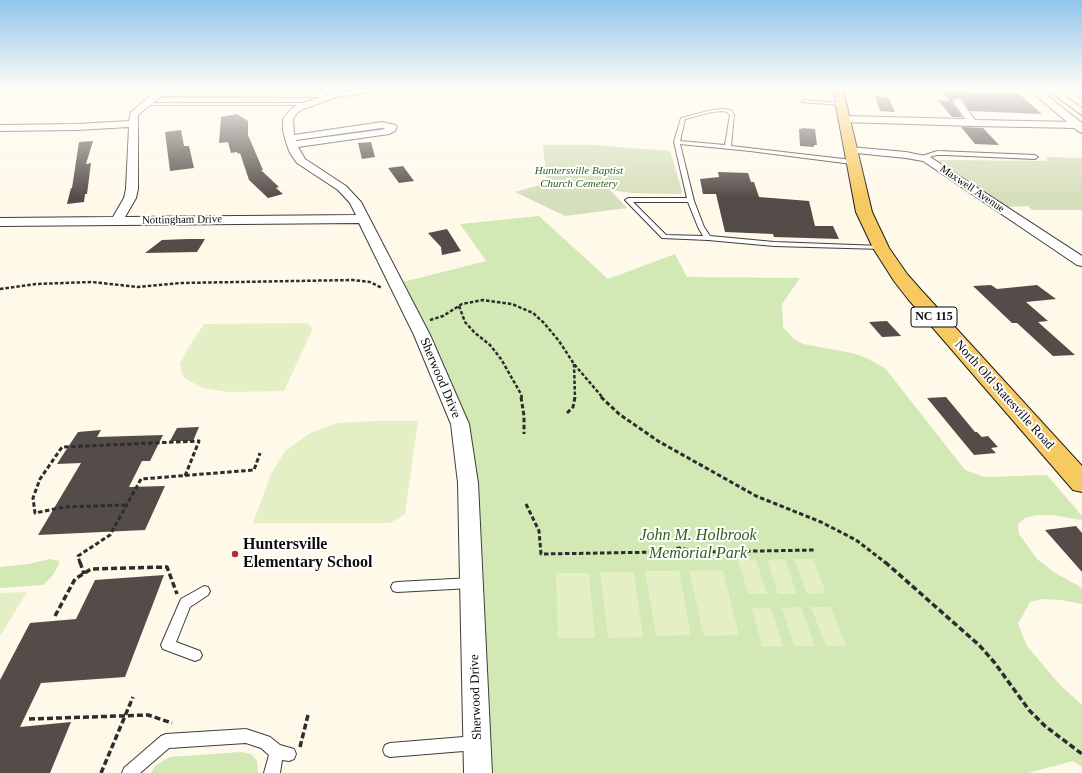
<!DOCTYPE html>
<style>
body{margin:0}
canvas{display:block;background:#fff9ea}
</style>
<canvas width="1082" height="773"></canvas>
<script>
const ctx = document.querySelector('canvas').getContext('2d');
ctx.lineJoin = 'round';
function paint(path, color) { ctx.fillStyle = color; ctx.fill(path, 'evenodd'); }
const toPath = rows => new Path2D(rows.map(r => 'M' + r).join(''));
function stroke(path, color, width, dash) { ctx.strokeStyle = color; ctx.lineWidth = width; ctx.lineCap = dash ? 'butt' : 'round'; ctx.setLineDash(dash || []); ctx.stroke(path); }
function label(font, color, halo, rows, align = 'center') {
  ctx.font = font + ' Georgia,serif'; ctx.lineWidth = 4; ctx.setLineDash([]); ctx.textBaseline = 'middle'; ctx.strokeStyle = halo; ctx.fillStyle = color; for (const [text, x, y, turn = 0] of rows) {
    ctx.save(); ctx.translate(x, y); ctx.rotate((+turn || 0) * Math.PI / 180); ctx.textAlign = isNaN(turn) ? turn : align; if (halo) ctx.strokeText(text, 0, 0); ctx.fillText(text, 0, 0); ctx.restore();
  }
}
paint(toPath([
 [539,216,608,279,675,254,687,277,800,278,782,304,783,327,794,339,803,344,852,353,864,357,885,368,965,470,985,477,1047,475,1082,516,1082,520,1052,515,1037,515,1025,518,1018,524,1019,534,1037,559,1054,572,1082,588,1082,604,1061,600,1042,599,1030,602,1018,624,1027,646,1060,685,1082,705,1082,767,1073,761,1028,773,478,773,465,453,395,281,407,281,486,261,460,224],
 [50,559,59,561,59,564,53,575,43,585,0,588,0,567,29,564],
 [241,752,251,754,257,761,258,773,151,773,155,766,170,757]
]), '#d2e8b5');
paint(toPath([
 [543,145,593,145,670,151,682,191,681,194,633,193,610,190,627,208,565,216,515,192,547,183],
 [1046,157,1082,158,1082,210,1032,210,1028,206,1007,207,937,160,1047,161]
]), '#d6dfbc');
paint(toPath([
 [307,323,313,328,284,391,228,392,202,388,183,377,180,364,190,345,204,324],
 [376,421,418,421,405,514,390,523,253,523,271,474,285,451,312,432,338,423],
 [785,559,797,594,778,594,767,560],
 [794,559,813,559,826,593,807,594],
 [738,560,756,560,767,594,748,594],
 [723,570,739,635,704,636,689,571],
 [645,571,679,571,691,635,656,636],
 [600,572,634,572,643,637,608,638],
 [556,573,589,573,595,638,558,638],
 [27,592,0,636,0,593],
 [801,607,815,646,794,646,782,608],
 [811,607,831,607,846,646,826,646],
 [752,608,771,608,783,646,762,647]
]), '#e4efc6');
paint(toPath([
 [942,91,1019,94,1042,114,970,111,961,98,957,97,952,100,952,102,962,117,952,117,938,100,950,101],
 [875,96,888,97,895,112,880,111],
 [237,114,248,121,248,135,263,170,261,170,279,187,276,188,283,194,268,198,249,180,240,153,238,154,237,152,231,153,228,142,219,143,221,117],
 [961,127,983,128,999,145,975,144],
 [801,128,815,129,817,145,814,145,814,147,800,146,799,129,802,129],
 [181,130,184,146,189,146,194,168,170,171,165,132],
 [93,141,86,164,91,163,87,194,85,194,84,202,67,204,71,188,72,188,79,142],
 [371,142,375,157,362,159,358,143],
 [403,166,414,181,399,183,388,168],
 [718,172,748,173,751,182,754,182,759,197,809,201,815,226,833,226,839,239,774,237,773,234,725,232,716,194,703,194,700,179,719,177],
 [447,229,461,251,442,255,441,247,428,233],
 [188,239,205,239,197,252,145,253,162,240],
 [991,285,997,289,1037,285,1056,299,1026,302,1048,321,1038,322,1075,355,1053,356,1017,323,1012,323,973,286],
 [887,321,901,336,882,337,869,322],
 [946,397,975,432,977,432,982,437,988,436,998,447,991,448,996,453,974,455,927,398],
 [199,427,193,441,170,441,177,428],
 [101,430,97,437,163,435,150,461,142,461,129,487,165,486,145,530,38,535,81,463,57,464,66,450,78,432],
 [1076,526,1082,533,1082,572,1045,530],
 [164,575,125,677,41,683,20,727,71,722,50,773,0,773,0,680,30,623,76,619,95,580]
]), '#544c48');
const service = toPath([
 [804,100,841,103,843,104,841,105,802,102,804,100],
 [141,103,306,103,308,104,306,105,143,105,141,103],
 [723,109,731,110,734,115,731,146,852,160,855,162,852,164,750,151,680,144,694,201,704,227,710,236,774,242,881,246,884,248,883,249,774,246,708,240,662,238,625,200,628,198,687,198,674,142,681,118,712,110,723,109],
 [723,111,727,112,730,115,725,145,680,141,685,119,712,112,723,111],
 [633,202,688,202,698,227,703,236,666,235,633,202],
 [937,151,1035,155,1038,157,1035,159,946,155,937,155,922,159,919,157,937,151],
 [471,578,475,579,477,583,475,587,471,588,397,592,393,591,391,587,393,583,397,582,471,578],
 [204,586,208,587,210,591,208,595,190,607,176,642,200,651,202,655,200,659,195,661,163,649,161,645,181,599,204,586],
 [246,729,270,737,280,745,294,749,296,754,294,759,289,761,282,760,280,773,264,773,269,755,261,748,246,743,169,748,140,773,122,773,124,768,161,736,166,734,246,729],
 [476,736,481,738,483,743,481,748,476,750,390,757,385,755,383,750,385,745,390,743,476,736]
]);
const minor = toPath([
 [158,90,322,91,326,94,322,97,161,96,138,115,138,189,136,198,125,217,356,215,350,203,338,190,297,163,290,153,287,145,283,131,283,119,291,109,297,105,333,93,356,90,376,90,372,92,337,97,303,109,297,113,293,119,294,135,382,122,395,125,397,127,395,131,389,134,298,147,305,159,346,186,361,202,430,335,469,424,478,483,492,773,464,773,458,483,451,424,414,335,359,223,0,226,0,218,113,217,124,198,126,189,129,127,77,130,0,131,0,125,77,124,129,121,131,112,158,90],
 [382,128,386,129,296,141,296,140,382,128],
 [1058,90,1067,90,1082,100,1082,107,1058,90],
 [957,98,960,99,975,120,1077,122,1082,125,1077,128,973,126,844,122,839,119,844,116,965,119,953,101,957,98],
 [850,147,906,152,930,157,1082,256,1082,266,1077,265,923,161,906,158,846,152,845,150,850,147]
]);
const tertiary = toPath([
 [1029,90,1040,90,1082,123,1082,133,1078,131,1029,90]
]);
const primary = toPath([
 [833,90,843,90,872,212,889,248,907,274,922,291,1082,466,1082,492,1073,490,908,299,894,281,873,248,856,212,833,90]
]);
stroke(service, '#3e3e3e', 2);
stroke(minor, '#3e3e3e', 2);
stroke(tertiary, '#3e3e3e', 2);
stroke(primary, '#1c1c1c', 2);
stroke(toPath([
 [0,289,36,284,92,282,138,287,180,283,353,280,370,282,382,288],
 [459,306,465,322,475,333,490,345,501,359,521,394,522,398],
 [430,320,443,316,462,304,483,300,512,304,533,313,544,323,559,341,574,364,603,398],
 [574,364,575,398]
]), '#2d2d2d', 2.5, [3.5, 2]);
stroke(toPath([
 [521,397,524,416,524,434],
 [601,397,619,414,658,441,756,496,821,522,856,540,886,563],
 [567,413,573,407,575,397],
 [526,504,539,531,541,554,663,552,679,548,700,552,815,550],
 [126,505,64,507,35,513,33,498,40,479,62,447,199,441,185,476],
 [80,563,78,556,110,535,141,479,254,470,260,453]
]), '#2d2d2d', 3, [4.5, 2.5]);
stroke(toPath([
 [80,562,84,574],
 [885,562,979,645,994,662,1029,710,1045,726,1082,754],
 [55,616,75,579,91,569,167,567,177,594],
 [29,719,148,715,172,723],
 [300,747,308,715],
 [101,773,133,697]
]), '#2d2d2d', 3.5, [6, 3]);
paint(service, '#fff');
paint(minor, '#fff');
paint(tertiary, '#fff');
paint(primary, '#f7c961');
stroke(toPath([
 [1047,90,1082,116]
]), '#b92636', 1.5);
const sky = ctx.createLinearGradient(0, 0, 0, 198);
sky.addColorStop(0, '#91c5ed');
sky.addColorStop(0.45, '#fffcf6');
sky.addColorStop(1, '#fffcf600');
ctx.fillStyle = sky;
ctx.fillRect(0, 0, 1082, 198);
for (const [x, y, r, color] of [
 [235,554,4,"#b92636"]
]) { const dot = new Path2D(); dot.arc(x, y, r, 0, 2 * Math.PI); ctx.fillStyle = color; ctx.fill(dot); stroke(dot, '#fff', 1.5); }
label('italic 11px', '#30611d', '#fff', [
 ["Huntersville Baptist",579,171],
 ["Church Cemetery",579,184]
]);
label('11px', '#0b0b0b', '#fff', [
 ["Maxwell Avenue",972,189,34],
 ["Nottingham Drive",182,220,-1]
]);
for (const [x, y, w] of [
 [934,317,46]
]) { const box = new Path2D(); box.roundRect(x - w / 2, y - 10, w, 20, 3); ctx.fillStyle = '#fff'; ctx.fill(box); stroke(box, '#0b0b0b', 1); }
label('bold 12px', '#0b0b0b', null, [
 ["NC 115",934,317]
]);
label('13px', '#0b0b0b', '#fff', [
 ["Sherwood Drive",440,378,67],
 ["North Old Statesville Road",1004,395,48],
 ["Sherwood Drive",476,697,-92]
]);
label('italic 16px', '#30611d', '#fff', [
 ["John M. Holbrook",698,536],
 ["Memorial Park",698,554]
]);
label('bold 16px', '#0b0b0b', '#fff', [
 ["Huntersville",243,545],
 ["Elementary School",243,563]
], 'left');
</script>
